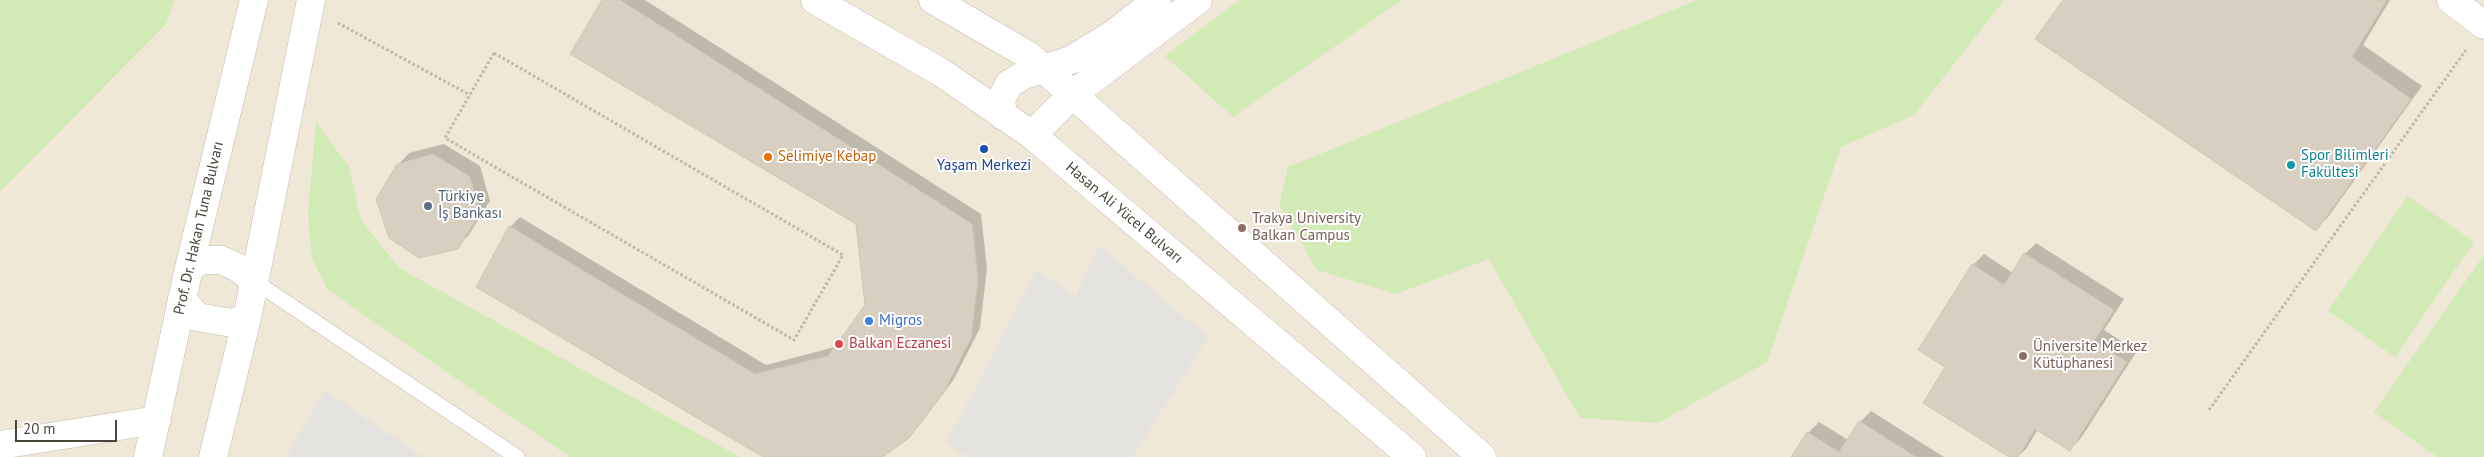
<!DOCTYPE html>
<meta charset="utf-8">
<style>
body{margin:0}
#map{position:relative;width:2484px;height:457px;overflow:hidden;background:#f6f3ec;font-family:"PT Sans",sans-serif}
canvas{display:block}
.scale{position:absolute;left:15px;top:420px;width:102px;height:22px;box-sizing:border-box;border:2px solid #4b4439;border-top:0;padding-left:6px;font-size:15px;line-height:18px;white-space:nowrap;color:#4b4439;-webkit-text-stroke:4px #fff;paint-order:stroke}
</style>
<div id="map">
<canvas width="2484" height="457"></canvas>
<div class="scale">20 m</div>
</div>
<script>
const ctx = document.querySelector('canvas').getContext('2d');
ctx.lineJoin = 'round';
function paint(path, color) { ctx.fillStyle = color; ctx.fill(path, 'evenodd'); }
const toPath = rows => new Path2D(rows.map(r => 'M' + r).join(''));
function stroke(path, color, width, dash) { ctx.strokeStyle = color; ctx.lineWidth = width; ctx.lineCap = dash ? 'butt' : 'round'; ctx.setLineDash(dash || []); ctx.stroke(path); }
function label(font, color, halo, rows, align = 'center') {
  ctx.font = font + ' "PT Sans",sans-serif'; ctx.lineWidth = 4; ctx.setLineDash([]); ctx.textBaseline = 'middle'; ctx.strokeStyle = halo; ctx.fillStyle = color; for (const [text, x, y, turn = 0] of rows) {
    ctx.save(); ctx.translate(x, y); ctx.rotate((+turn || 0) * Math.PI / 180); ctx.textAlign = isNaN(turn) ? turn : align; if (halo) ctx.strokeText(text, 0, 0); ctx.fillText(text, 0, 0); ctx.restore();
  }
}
paint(toPath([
 [0,0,2484,0,2484,457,0,457]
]), '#efe8d6');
paint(toPath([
 [0,0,175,0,166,24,0,192],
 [1239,0,1402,0,1233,117,1165,56],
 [1697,0,2004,0,1914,115,1841,147,1767,362,1658,423,1580,418,1489,259,1396,294,1317,270,1279,205,1288,167],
 [316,122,349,167,361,220,399,268,740,457,570,457,328,290,312,258,308,214],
 [2408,196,2474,242,2395,357,2328,311],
 [2484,255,2484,457,2437,457,2374,412]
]), '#d2eab5');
paint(toPath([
 [1099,246,1208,337,1132,457,967,457,947,443,1036,271,1076,296],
 [325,391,423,457,286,457]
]), '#e5e3e0');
paint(toPath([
 [604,0,645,0,981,214,987,268,980,328,954,379,918,427,880,457,766,457,510,227,520,217,766,365,835,347,866,306,857,224],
 [2064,0,2390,0,2363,45,2422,86,2328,217,2316,229],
 [444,144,480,166,490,201,468,236,457,247,398,165,409,153],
 [2036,243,2124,299,2104,330,2137,351,2081,438,2070,449,2038,429,2026,449,2017,457,2011,457,1947,367,1973,265,1984,254,2013,273,2025,254],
 [1871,411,1944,457,1793,457,1808,433,1819,422,1848,440,1860,422]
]), '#0003');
const building = toPath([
 [602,0,620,0,972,224,978,279,971,338,945,390,909,438,883,457,763,457,476,287,509,226,755,374,828,356,865,305,856,224,570,54,602,0],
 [2063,0,2387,0,2352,57,2411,99,2316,231,2035,39,2063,0],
 [433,154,470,177,480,213,458,249,419,258,389,238,376,199,397,164,433,154],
 [2024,253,2114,310,2094,341,2127,362,2070,451,2035,429,2018,457,2009,457,1923,403,1945,367,1918,350,1972,264,2004,285,2024,253],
 [1859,421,1916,457,1791,457,1807,432,1839,452,1859,421]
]);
paint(building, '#d8cfc1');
stroke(building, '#d3c7b4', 1);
const lane = toPath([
 [254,281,517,457]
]);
const street = toPath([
 [815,0,942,73,1032,135,1412,457],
 [933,0,1028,55,1482,457],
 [2451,0,2484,25],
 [1003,116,1001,100,1009,84,1024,75,1071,60,1112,35,1157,0],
 [1032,135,1073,94,1198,0],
 [189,268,202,260,221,260,239,268,254,281],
 [182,299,197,317,232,323,247,318],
 [0,445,157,420],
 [148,457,189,268,254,0],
 [213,457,247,318,311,0]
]);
stroke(lane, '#c2bbae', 16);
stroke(street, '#c2bbae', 29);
stroke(toPath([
 [338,23,470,95],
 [494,53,843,255,794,340,445,138,494,53],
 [2209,410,2466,50]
]), '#c4b79f', 3, [2.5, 2.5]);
stroke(lane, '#fff', 15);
stroke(street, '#fff', 28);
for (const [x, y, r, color] of [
 [984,149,5,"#1a4fb4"],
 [768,157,5,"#e8710a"],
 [2291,165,5,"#0f9aa8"],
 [428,206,5,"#5c6f8a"],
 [1242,228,5,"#8d6e63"],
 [869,321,5,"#3f7fe0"],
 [839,344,5,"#e0444e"],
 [2023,356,5,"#8d6e63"]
]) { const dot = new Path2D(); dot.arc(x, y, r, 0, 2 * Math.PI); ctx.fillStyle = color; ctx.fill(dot); stroke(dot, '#fff', 2); }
label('15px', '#0d838f', '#fff', [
 ["Spor Bilimleri",2301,156],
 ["Fakültesi",2301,173]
], 'left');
label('15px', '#c56008', '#fff', [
 ["Selimiye Kebap",778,157]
], 'left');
label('15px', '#164399', '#fff', [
 ["Yaşam Merkezi",984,166]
]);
label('15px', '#4e5e75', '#fff', [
 ["Türkiye",438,197],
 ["İş Bankası",438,214]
], 'left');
label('15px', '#4b4439', '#fff', [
 ["Hasan Ali Yücel Bulvarı",1124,213,40],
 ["Prof. Dr. Hakan Tuna Bulvarı",199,228,-77]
]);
label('15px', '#785e54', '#fff', [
 ["Trakya University",1252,219],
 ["Balkan Campus",1252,236],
 ["Üniversite Merkez",2033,347],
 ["Kütüphanesi",2033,364]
], 'left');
label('15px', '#366cbe', '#fff', [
 ["Migros",879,321]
], 'left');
label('15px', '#be3a42', '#fff', [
 ["Balkan Eczanesi",849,344]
], 'left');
</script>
